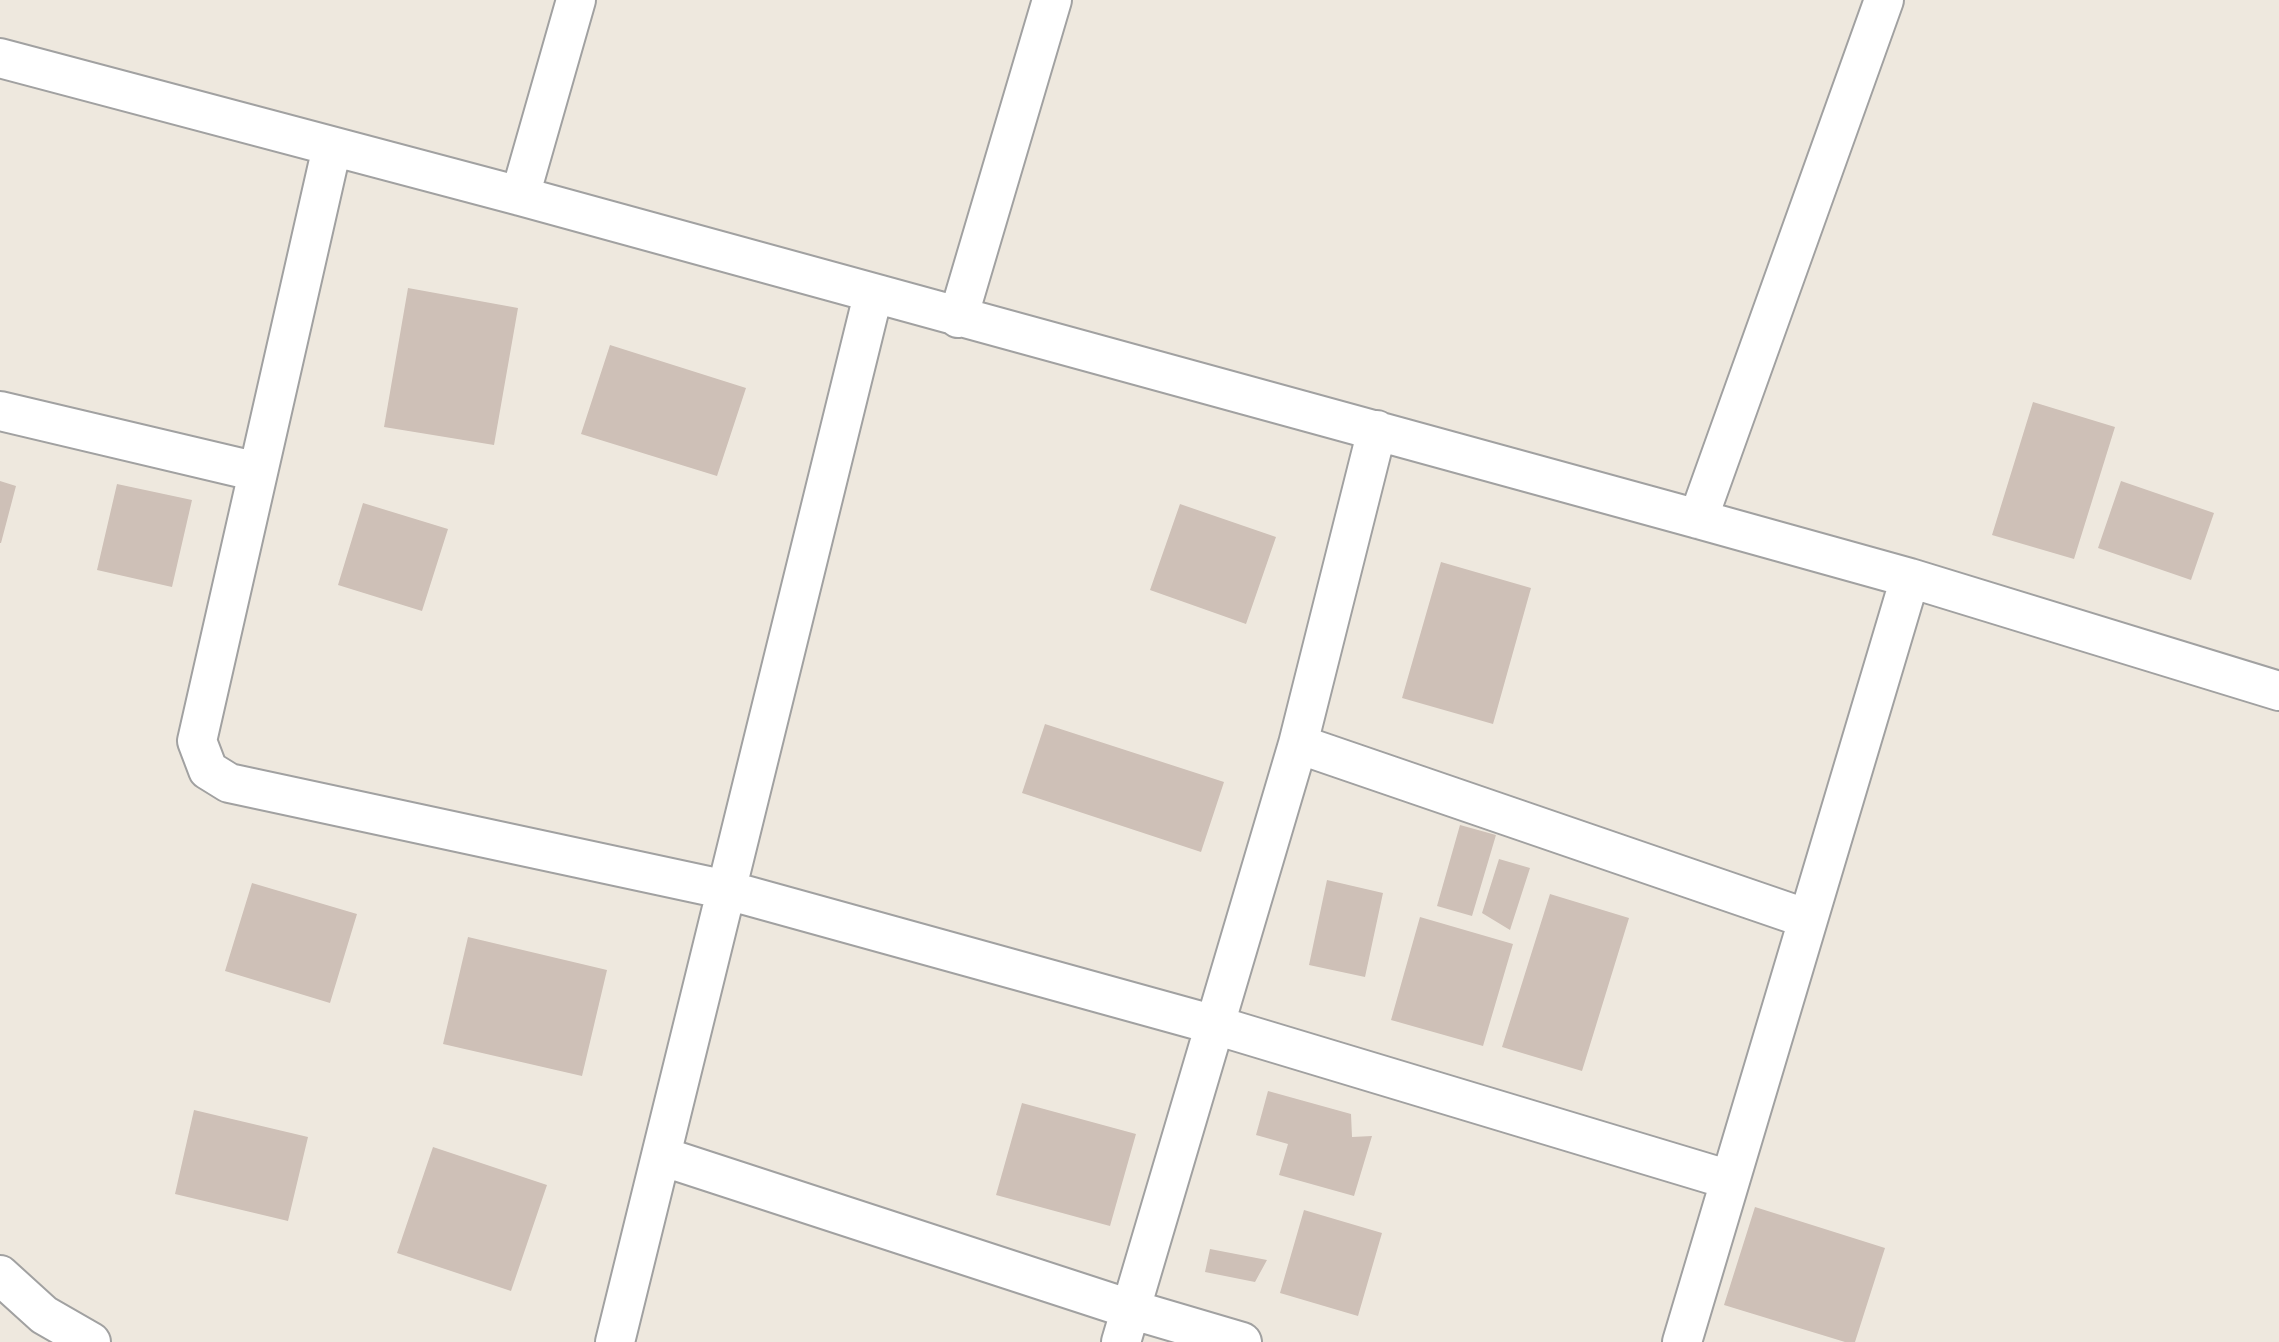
<!DOCTYPE html>
<style>
body{margin:0}
canvas{display:block;background:#eee8de}
</style>
<canvas width="2279" height="1342"></canvas>
<script>
const ctx = document.querySelector('canvas').getContext('2d');
ctx.lineJoin = 'round';
function paint(path, color) { ctx.fillStyle = color; ctx.fill(path, 'evenodd'); }
const toPath = rows => new Path2D(rows.map(r => 'M' + r).join(''));
function stroke(path, color, width, dash) { ctx.strokeStyle = color; ctx.lineWidth = width; ctx.lineCap = dash ? 'butt' : 'round'; ctx.setLineDash(dash || []); ctx.stroke(path); }
paint(toPath([
 [408,288,518,308,494,445,384,427],
 [610,345,746,388,717,476,581,434],
 [2033,402,2115,427,2074,559,1992,535],
 [0,481,16,486,1,543,0,543],
 [2121,481,2214,513,2191,580,2098,548],
 [117,484,192,500,172,587,97,570],
 [363,503,448,529,422,611,338,585],
 [1180,504,1276,537,1246,624,1150,590],
 [1441,562,1531,588,1493,724,1402,698],
 [1045,724,1224,782,1201,852,1022,793],
 [1460,825,1496,835,1472,916,1437,906],
 [1499,859,1530,868,1510,930,1482,913],
 [1327,880,1383,893,1365,977,1309,965],
 [252,883,357,914,330,1003,225,971],
 [1550,894,1629,918,1582,1071,1502,1047],
 [1420,917,1513,944,1483,1046,1391,1020],
 [468,937,607,970,582,1076,443,1044],
 [1268,1091,1351,1114,1352,1137,1372,1136,1354,1196,1279,1175,1288,1144,1256,1135],
 [1022,1103,1136,1134,1110,1226,996,1195],
 [194,1110,308,1137,288,1221,175,1194],
 [433,1147,547,1185,511,1291,397,1253],
 [1755,1207,1885,1248,1855,1342,1845,1342,1724,1305],
 [1304,1210,1382,1233,1358,1316,1280,1293],
 [1210,1249,1267,1260,1255,1282,1205,1272]
]), '#cec0b7');
const minor = toPath([
 [0,58,520,196,1698,519,1910,578,2279,691],
 [332,147,197,741,208,770,229,783,727,890,1215,1025,1730,1180],
 [520,196,576,0],
 [958,318,1052,0],
 [0,411,258,472],
 [1698,519,1884,0],
 [1298,744,1808,919],
 [661,1156,1130,1309,1242,1342],
 [0,1275,44,1315,91,1342],
 [615,1342,873,295],
 [1121,1342,1298,744,1377,430],
 [1682,1342,1910,578]
]);
stroke(minor, '#a1a1a1', 42);
stroke(minor, '#fff', 38);
</script>
